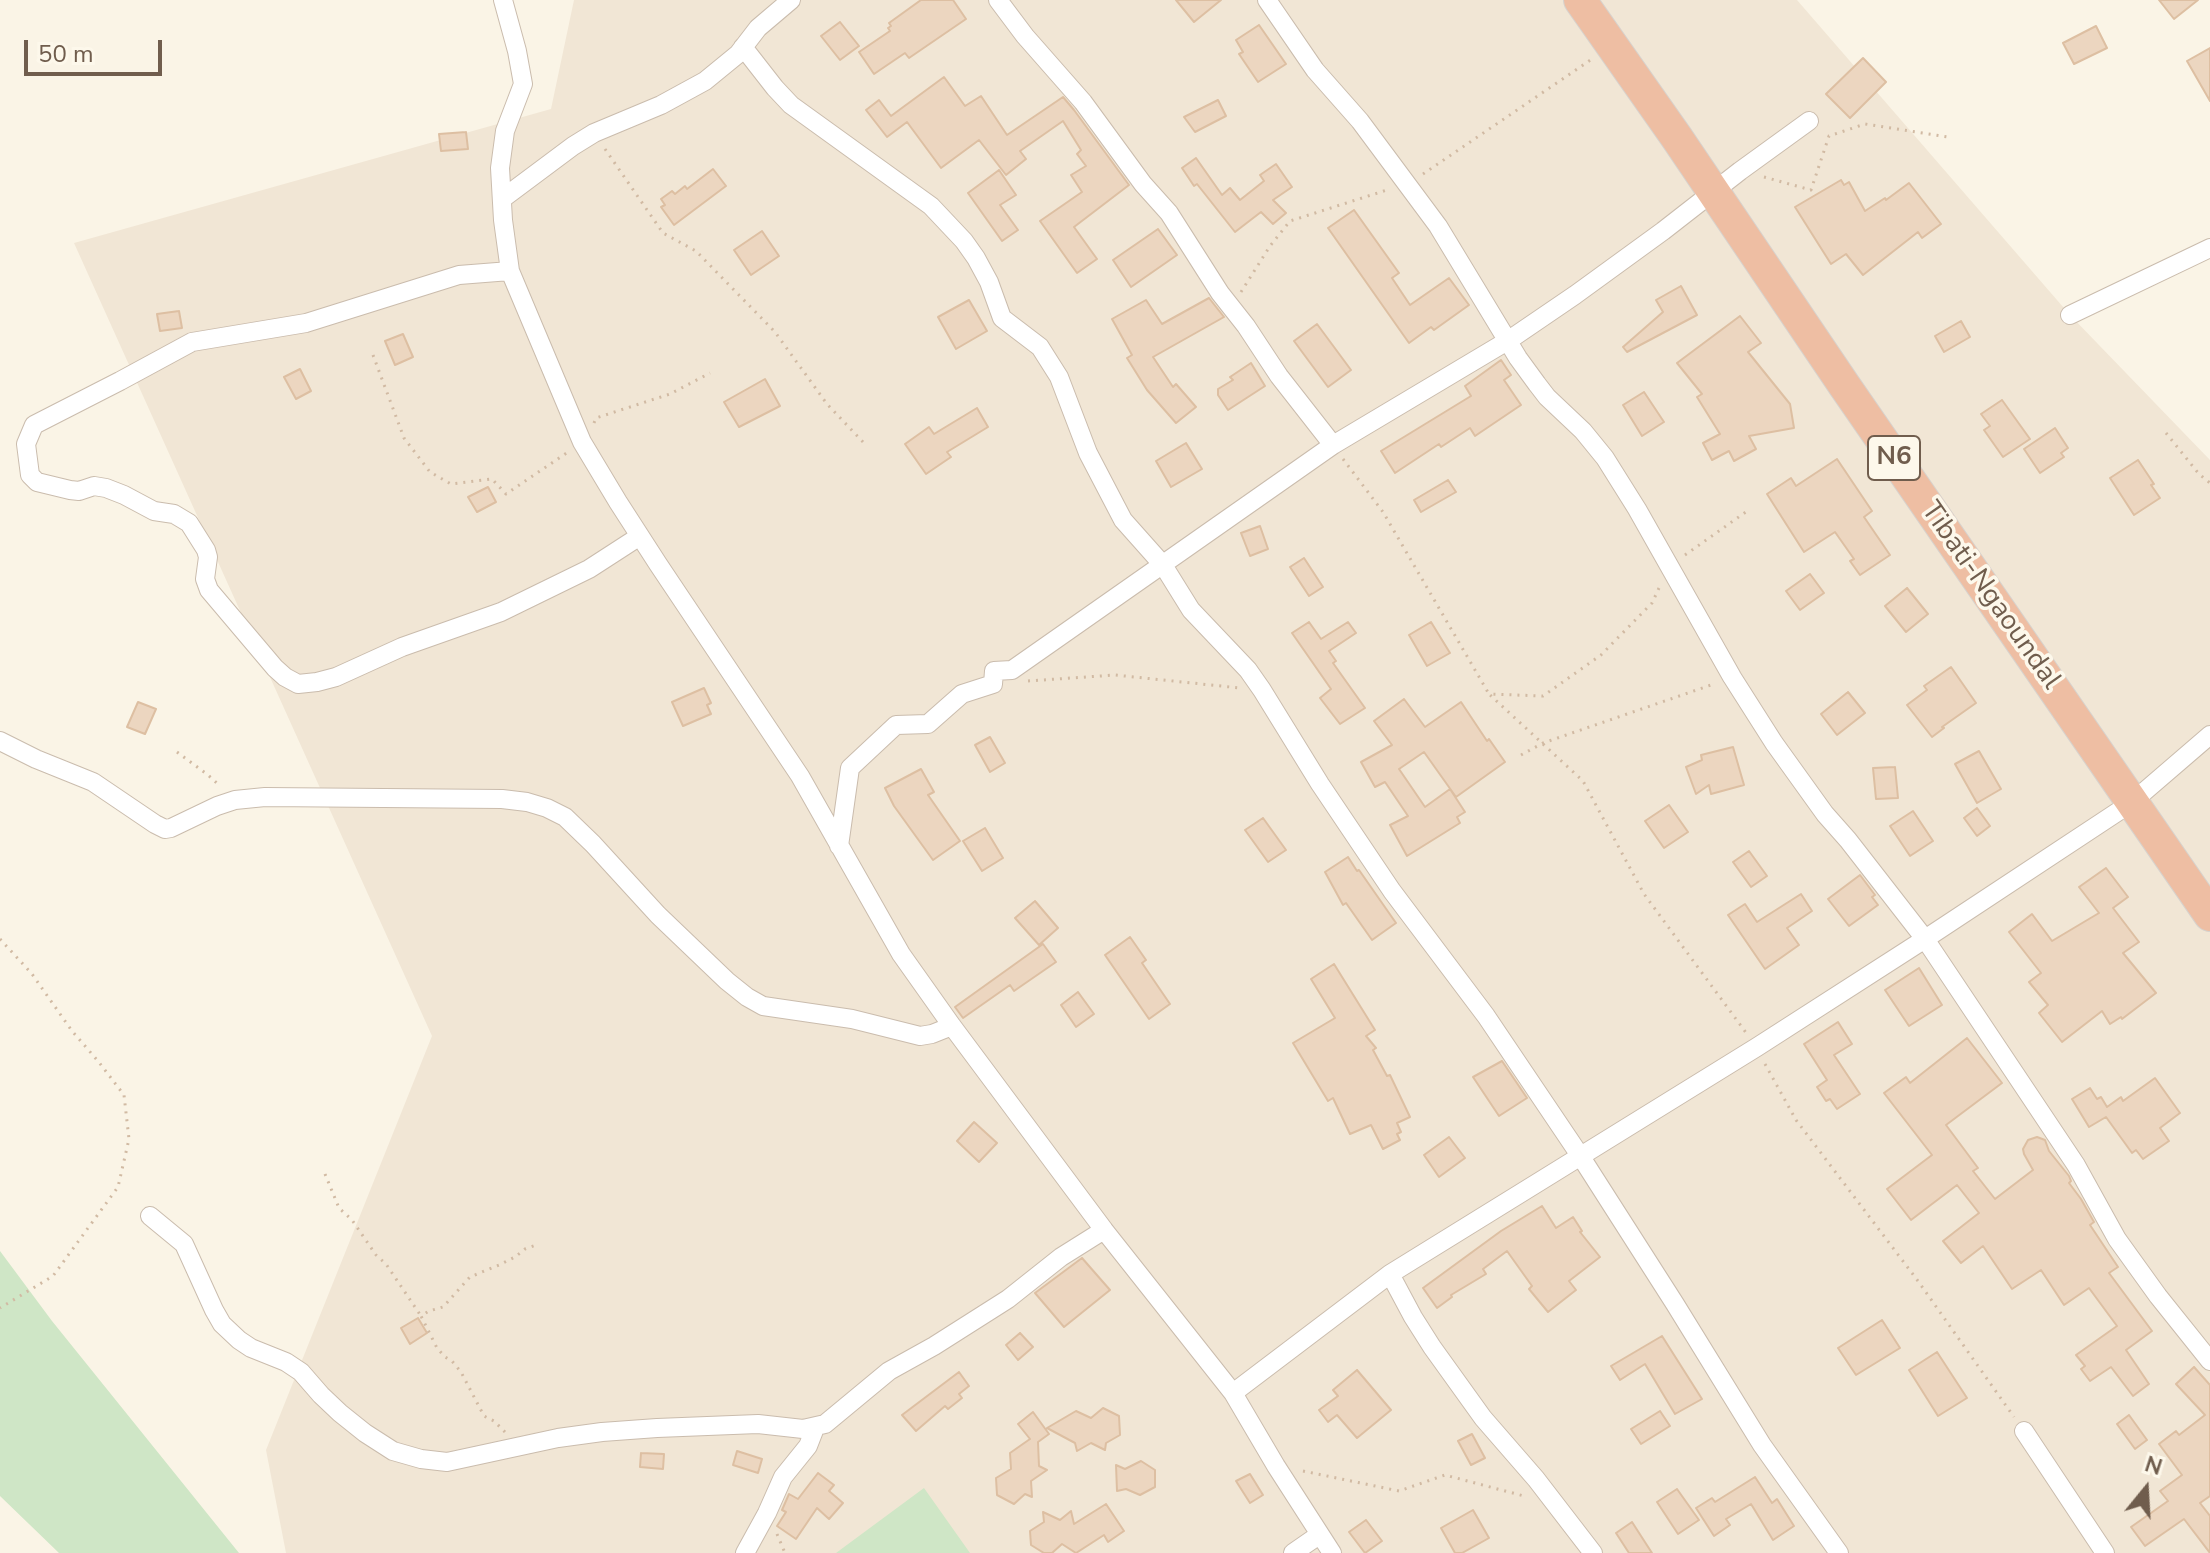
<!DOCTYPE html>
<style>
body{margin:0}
#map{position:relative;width:2210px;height:1553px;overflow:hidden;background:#faf4e6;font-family:"Nunito Sans",sans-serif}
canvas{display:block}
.north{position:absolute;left:2106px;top:1449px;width:80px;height:80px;-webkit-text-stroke:6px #fdf8eb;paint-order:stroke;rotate:18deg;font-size:22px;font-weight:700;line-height:32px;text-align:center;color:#705d4d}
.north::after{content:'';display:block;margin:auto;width:28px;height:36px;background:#705d4d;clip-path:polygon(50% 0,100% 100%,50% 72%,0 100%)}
.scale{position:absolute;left:24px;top:40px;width:138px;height:36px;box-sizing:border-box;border:4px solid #705d4d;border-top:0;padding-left:10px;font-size:24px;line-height:28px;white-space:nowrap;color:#705d4d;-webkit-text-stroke:6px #fdf8eb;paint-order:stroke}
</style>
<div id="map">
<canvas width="2210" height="1553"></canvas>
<div class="north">N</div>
<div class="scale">50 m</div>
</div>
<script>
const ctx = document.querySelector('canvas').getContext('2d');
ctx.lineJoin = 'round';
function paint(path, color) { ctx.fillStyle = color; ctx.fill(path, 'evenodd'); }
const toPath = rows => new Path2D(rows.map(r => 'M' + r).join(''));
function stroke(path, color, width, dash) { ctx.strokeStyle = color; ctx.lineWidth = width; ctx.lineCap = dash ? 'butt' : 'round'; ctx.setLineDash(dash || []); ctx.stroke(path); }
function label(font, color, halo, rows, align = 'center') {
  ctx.font = font + ' "Nunito Sans",sans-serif'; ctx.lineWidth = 7; ctx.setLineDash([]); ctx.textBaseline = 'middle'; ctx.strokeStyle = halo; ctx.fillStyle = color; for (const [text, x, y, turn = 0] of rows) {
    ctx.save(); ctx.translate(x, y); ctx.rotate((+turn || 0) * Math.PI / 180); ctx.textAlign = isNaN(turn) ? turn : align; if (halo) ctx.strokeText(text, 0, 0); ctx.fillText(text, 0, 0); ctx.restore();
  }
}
paint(toPath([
 [574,0,1797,0,2070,315,2210,460,2210,1553,286,1553,266,1450,432,1036,74,243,551,109]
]), '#f1e6d5');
paint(toPath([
 [0,1251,52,1321,239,1553,59,1553,0,1496],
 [924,1488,970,1553,836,1553]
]), '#cfe6c6');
const building = toPath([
 [921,0,953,0,966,19,909,58,905,53,874,74,859,52,890,31,888,28,891,26,889,23,921,0],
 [1176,0,1221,0,1194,22,1176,0],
 [2159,0,2198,0,2174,19,2159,0],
 [840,22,859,46,840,60,821,36,840,22],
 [1259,25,1286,64,1258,82,1239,54,1243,52,1236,40,1259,25],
 [2096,26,2107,48,2074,64,2063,43,2096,26],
 [2210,48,2210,101,2187,61,2210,48],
 [1863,58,1886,82,1850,118,1826,94,1863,58],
 [944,77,965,106,981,96,1007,135,1063,97,1074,110,1129,185,1074,227,1097,259,1077,273,1040,221,1082,192,1071,175,1086,166,1077,154,1081,150,1063,121,1020,151,1026,159,1006,175,979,140,941,168,907,122,887,137,866,110,879,100,891,116,944,77],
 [1218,100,1226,116,1195,132,1184,117,1218,100],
 [466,132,468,149,441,151,439,134,466,132],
 [1196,158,1222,195,1230,188,1240,200,1264,181,1260,175,1276,164,1292,187,1273,200,1286,213,1273,224,1261,212,1235,232,1197,184,1194,186,1182,168,1196,158],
 [713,169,726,186,674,225,661,207,665,205,661,199,672,191,675,194,685,186,687,189,713,169],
 [999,170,1016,195,1000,205,1018,230,1002,241,968,193,999,170],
 [1841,180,1844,185,1849,182,1865,211,1885,198,1886,200,1909,183,1941,224,1922,238,1918,232,1863,275,1846,254,1831,264,1795,207,1841,180],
 [1354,210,1399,273,1392,278,1410,305,1449,278,1469,305,1434,330,1431,327,1409,343,1328,228,1354,210],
 [1158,229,1177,255,1131,287,1113,260,1158,229],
 [762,231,779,256,751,275,734,250,762,231],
 [1681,286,1697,315,1627,352,1623,347,1663,312,1656,300,1681,286],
 [1209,298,1224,317,1153,357,1173,387,1176,384,1196,407,1176,423,1147,390,1127,358,1132,355,1112,319,1146,300,1162,324,1209,298],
 [969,300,987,331,956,349,938,317,969,300],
 [179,311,182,328,160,331,157,314,179,311],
 [1740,316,1761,343,1748,352,1790,404,1794,428,1749,436,1756,449,1734,461,1729,451,1712,460,1703,443,1720,434,1697,397,1702,394,1677,363,1740,316],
 [1961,321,1970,337,1944,352,1935,336,1961,321],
 [1317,324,1351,370,1328,387,1294,341,1317,324],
 [403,334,413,357,395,365,385,341,403,334],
 [1501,360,1511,375,1504,380,1521,405,1475,436,1470,428,1441,447,1439,444,1395,473,1381,451,1471,396,1465,386,1501,360],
 [1251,363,1265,386,1228,410,1218,395,1218,389,1233,380,1230,377,1251,363],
 [300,369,311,391,296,399,284,377,300,369],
 [765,379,780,406,739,427,724,402,765,379],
 [1644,392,1664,422,1642,436,1623,405,1644,392],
 [2002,400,2030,439,2003,457,1984,430,1990,426,1981,414,2002,400],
 [977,408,988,427,947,452,951,457,926,474,905,444,929,427,934,434,977,408],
 [2055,428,2068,448,2061,453,2064,457,2040,473,2024,449,2055,428],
 [1186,443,1202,469,1171,487,1156,461,1186,443],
 [1837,459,1872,511,1864,517,1890,555,1860,575,1850,561,1854,559,1835,532,1804,552,1767,494,1791,478,1796,486,1837,459],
 [2138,460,2154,484,2151,485,2160,498,2134,515,2110,478,2138,460],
 [1448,480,1456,492,1421,512,1414,500,1448,480],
 [488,487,496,502,477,512,468,497,488,487],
 [1260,526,1268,549,1250,556,1241,533,1260,526],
 [1304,558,1323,587,1309,596,1290,567,1304,558],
 [1810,574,1824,593,1800,610,1786,591,1810,574],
 [1907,588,1928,614,1906,632,1885,606,1907,588],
 [1309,622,1321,639,1348,622,1356,633,1329,651,1336,661,1333,663,1365,708,1340,724,1320,698,1331,689,1292,633,1309,622],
 [1431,622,1450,653,1427,666,1409,635,1431,622],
 [1951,667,1976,703,1942,727,1944,728,1932,737,1907,705,1927,690,1924,686,1951,667],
 [704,688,711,703,707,705,711,714,683,726,672,702,704,688],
 [1848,692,1865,713,1837,735,1821,714,1848,692],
 [1404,699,1425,727,1461,702,1487,741,1489,739,1505,762,1456,797,1424,752,1399,769,1425,807,1450,789,1465,812,1457,817,1460,823,1407,856,1390,825,1408,816,1385,782,1375,787,1361,762,1392,745,1374,721,1404,699],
 [138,702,156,709,145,734,127,727,138,702],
 [990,737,1005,763,990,772,975,745,990,737],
 [1733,747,1744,785,1711,794,1709,785,1696,794,1686,767,1702,760,1701,755,1733,747],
 [1979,751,2001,789,1977,803,1955,764,1979,751],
 [1895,767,1898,798,1876,799,1873,768,1895,767],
 [921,769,934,792,928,795,960,841,933,860,894,806,885,788,921,769],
 [1669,805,1688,832,1664,848,1645,821,1669,805],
 [1977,808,1990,826,1977,836,1964,818,1977,808],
 [1913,811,1933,841,1910,856,1890,826,1913,811],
 [1263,818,1286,850,1268,862,1245,830,1263,818],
 [985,828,1003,858,982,871,963,841,985,828],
 [1749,851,1767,876,1751,887,1733,862,1749,851],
 [1348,857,1357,871,1359,870,1396,923,1372,940,1346,903,1343,905,1325,872,1348,857],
 [2106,868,2128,897,2113,908,2139,942,2123,953,2156,993,2122,1019,2121,1017,2110,1024,2102,1011,2062,1042,2039,1013,2048,1005,2029,982,2041,973,2009,932,2032,914,2052,941,2099,913,2079,887,2106,868],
 [1860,875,1875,895,1872,897,1878,905,1849,926,1828,899,1860,875],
 [1801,894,1812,911,1787,928,1799,945,1765,969,1728,915,1745,904,1757,922,1801,894],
 [1035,901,1058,928,1039,945,1015,918,1035,901],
 [1130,937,1146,960,1142,963,1170,1004,1149,1019,1105,955,1130,937],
 [1043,944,1056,962,1014,991,1010,985,963,1018,955,1007,1043,944],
 [1334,964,1375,1030,1366,1036,1376,1048,1373,1050,1387,1076,1390,1075,1410,1117,1397,1123,1401,1132,1397,1134,1400,1140,1383,1149,1371,1125,1350,1134,1333,1098,1328,1101,1293,1043,1335,1018,1311,979,1334,964],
 [1919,968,1942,1005,1909,1026,1885,990,1919,968],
 [1078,992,1094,1014,1076,1027,1061,1005,1078,992],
 [1838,1022,1852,1044,1834,1055,1860,1094,1837,1109,1830,1099,1826,1101,1817,1087,1827,1080,1804,1044,1838,1022],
 [1967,1038,2002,1083,1946,1125,1978,1168,1973,1171,1995,1199,2033,1170,2024,1154,2023,1149,2028,1140,2037,1137,2045,1140,2049,1151,2069,1176,2071,1181,2069,1183,2081,1199,2094,1222,2090,1225,2118,1267,2109,1273,2152,1331,2126,1350,2149,1384,2133,1396,2111,1367,2090,1381,2081,1369,2085,1366,2076,1355,2117,1326,2089,1288,2064,1305,2041,1270,2012,1289,1983,1246,1961,1263,1943,1241,1979,1213,1957,1185,1911,1220,1887,1189,1932,1155,1884,1093,1906,1077,1910,1083,1967,1038],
 [1502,1061,1527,1098,1499,1116,1473,1077,1502,1061],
 [2155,1078,2180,1113,2160,1128,2169,1141,2143,1159,2136,1150,2132,1153,2106,1117,2089,1127,2072,1099,2090,1088,2097,1099,2101,1097,2107,1107,2121,1097,2123,1101,2155,1078],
 [974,1122,997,1143,979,1162,957,1141,974,1122],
 [1449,1137,1465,1158,1439,1177,1424,1155,1449,1137],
 [1542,1206,1556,1228,1573,1217,1582,1231,1580,1232,1600,1257,1569,1281,1576,1290,1548,1312,1529,1289,1532,1286,1507,1251,1483,1269,1486,1274,1451,1295,1452,1297,1437,1308,1423,1288,1501,1231,1542,1206],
 [1082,1258,1110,1290,1064,1327,1035,1293,1082,1258],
 [418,1318,427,1333,410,1344,401,1328,418,1318],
 [1882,1320,1900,1348,1856,1375,1838,1348,1882,1320],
 [1020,1333,1033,1347,1018,1360,1006,1345,1020,1333],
 [1662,1336,1702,1399,1675,1414,1645,1364,1620,1380,1611,1366,1662,1336],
 [1937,1352,1967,1398,1938,1416,1909,1370,1937,1352],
 [2194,1367,2210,1385,2210,1496,2200,1503,2210,1516,2210,1553,2184,1519,2145,1546,2131,1527,2168,1501,2160,1491,2182,1475,2159,1444,2176,1431,2179,1435,2205,1415,2176,1384,2194,1367],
 [1357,1370,1391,1410,1357,1438,1337,1415,1328,1422,1319,1410,1338,1396,1333,1390,1357,1370],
 [959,1372,969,1386,959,1394,962,1398,948,1409,945,1406,916,1431,902,1415,959,1372],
 [1103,1408,1119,1416,1120,1435,1106,1443,1105,1450,1091,1443,1077,1451,1075,1443,1047,1428,1076,1411,1091,1418,1103,1408],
 [1660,1411,1670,1426,1641,1444,1631,1429,1660,1411],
 [1033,1412,1049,1434,1038,1442,1039,1466,1047,1470,1031,1481,1032,1497,1025,1494,1014,1504,997,1495,996,1478,1011,1469,1010,1453,1030,1439,1018,1424,1033,1412],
 [2129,1415,2147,1440,2135,1449,2117,1424,2129,1415],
 [1472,1434,1485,1458,1471,1465,1458,1441,1472,1434],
 [737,1451,762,1459,758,1473,733,1465,737,1451],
 [641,1453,664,1454,663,1469,640,1467,641,1453],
 [1141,1461,1155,1470,1155,1487,1140,1495,1126,1489,1117,1491,1116,1465,1125,1469,1141,1461],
 [818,1473,834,1485,829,1491,843,1503,829,1519,817,1508,796,1539,777,1526,786,1512,782,1510,789,1494,798,1499,818,1473],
 [1250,1474,1263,1495,1250,1503,1236,1481,1250,1474],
 [1755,1477,1772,1503,1777,1499,1794,1526,1773,1540,1751,1504,1726,1519,1730,1525,1714,1536,1696,1508,1712,1498,1715,1502,1755,1477],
 [1677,1489,1699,1520,1678,1534,1657,1502,1677,1489],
 [1106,1504,1124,1531,1108,1542,1104,1535,1076,1553,1062,1544,1052,1553,1044,1553,1031,1545,1030,1531,1044,1522,1043,1512,1060,1520,1071,1511,1074,1524,1106,1504],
 [1473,1510,1489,1538,1462,1553,1455,1553,1441,1528,1473,1510],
 [1366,1520,1382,1541,1365,1553,1349,1532,1366,1520],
 [1632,1522,1652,1553,1629,1553,1616,1533,1632,1522]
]);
paint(building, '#ecd6c0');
stroke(building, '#ddbfa2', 2);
const street = toPath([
 [503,0,517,51,523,84,505,131,500,168,503,220,510,271,582,442,618,502,658,564,800,776,901,954,952,1026,1104,1230,1233,1393,1276,1466,1332,1553],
 [998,0,1025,36,1083,102,1143,184,1169,213,1220,293,1246,326,1279,376,1333,445],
 [1267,0,1315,70,1360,121,1438,226,1518,358,1537,384,1547,397,1583,431,1605,458,1637,509,1732,677,1774,743,1825,814,1848,840,1925,939,2076,1165,2117,1239,2158,1296,2210,1361],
 [743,47,775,88,791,105,931,206,964,241,976,258,989,282,1002,318,1040,347,1059,377,1088,453,1123,520,1163,565,1191,610,1248,670,1262,690,1320,784,1392,891,1486,1016,1581,1157,1675,1304,1762,1445,1839,1553],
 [502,199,573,146,594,133,661,105,705,81,738,54,758,28,791,0],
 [510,271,459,275,306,323,192,342,120,381,34,425,26,444,30,475,37,482,70,490,79,491,94,486,106,488,124,495,154,511,174,514,189,523,206,550,208,557,205,579,209,590,275,668,285,677,298,684,317,682,336,677,402,647,501,612,589,569,640,536],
 [2070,315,2210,248],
 [0,741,36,759,93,782,155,824,165,829,171,828,217,806,235,800,265,797,502,799,527,802,547,808,565,817,593,844,658,915,727,981,747,997,763,1006,852,1019,920,1036,932,1034,952,1026],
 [839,846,850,768,896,725,928,724,962,694,993,684,994,671,1012,670,1333,445,1509,340,1575,295,1663,231,1740,171,1809,121],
 [150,1216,184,1244,214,1310,222,1324,239,1340,251,1348,286,1362,301,1372,321,1395,340,1413,365,1433,393,1451,421,1459,447,1462,558,1438,602,1432,657,1428,758,1424,803,1429,825,1424,889,1371,934,1346,1008,1299,1061,1257,1104,1230],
 [1390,1274,1413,1317,1432,1347,1483,1418,1536,1479,1593,1553],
 [1233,1393,1390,1274,1757,1047,1925,939,2131,803,2210,735],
 [2024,1431,2105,1553],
 [745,1553,767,1513,783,1477,808,1446,815,1428],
 [1293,1553,1319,1535]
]);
const highway = toPath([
 [1580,0,1677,138,1844,385,2210,915]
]);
stroke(street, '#cabcad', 20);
stroke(highway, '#d7d2cd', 34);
stroke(toPath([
 [605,149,663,233,696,251,775,332,827,404,863,442],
 [1423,174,1592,59],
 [1764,177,1811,190,1829,136,1865,124,1948,137],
 [1241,292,1270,246,1290,221,1387,190],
 [373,355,404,438,430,472,451,484,492,479,506,494,568,452],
 [594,423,596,418,670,394,710,373],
 [2166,433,2199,474,2210,483],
 [1343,459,1383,512,1489,694],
 [1685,555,1750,509],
 [1659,588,1652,603,1601,655,1543,696,1489,694,1583,781,1644,894,1747,1034],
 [1028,681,1115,675,1240,688],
 [177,752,208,775,220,786],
 [1521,755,1543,743,1714,684],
 [0,939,32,974,72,1031,98,1061,124,1095,129,1139,118,1187,53,1276,0,1308],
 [1765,1064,1796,1120,1918,1281,2014,1417],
 [325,1174,339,1208,352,1220,376,1255,386,1264,421,1316],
 [505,1432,494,1421,484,1416,461,1372,452,1361,445,1357,437,1348,421,1316,429,1311,443,1307,470,1277,499,1265,515,1257,525,1249,539,1244],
 [1303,1471,1399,1491,1445,1475,1524,1496],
 [777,1534,785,1553]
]), '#d1baa3', 3, [2, 6]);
stroke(street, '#fff', 18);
stroke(highway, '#eebea3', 32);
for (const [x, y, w] of [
 [1894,458,52]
]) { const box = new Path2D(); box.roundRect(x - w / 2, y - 22, w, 44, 6); ctx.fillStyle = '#fdf8eb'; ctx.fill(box); stroke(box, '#705d4d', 2); }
label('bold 26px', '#705d4d', null, [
 ["N6",1894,458]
]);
label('28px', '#705d4d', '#fdf8eb', [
 ["Tibati-Ngaoundal",1990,596,55]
]);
</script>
